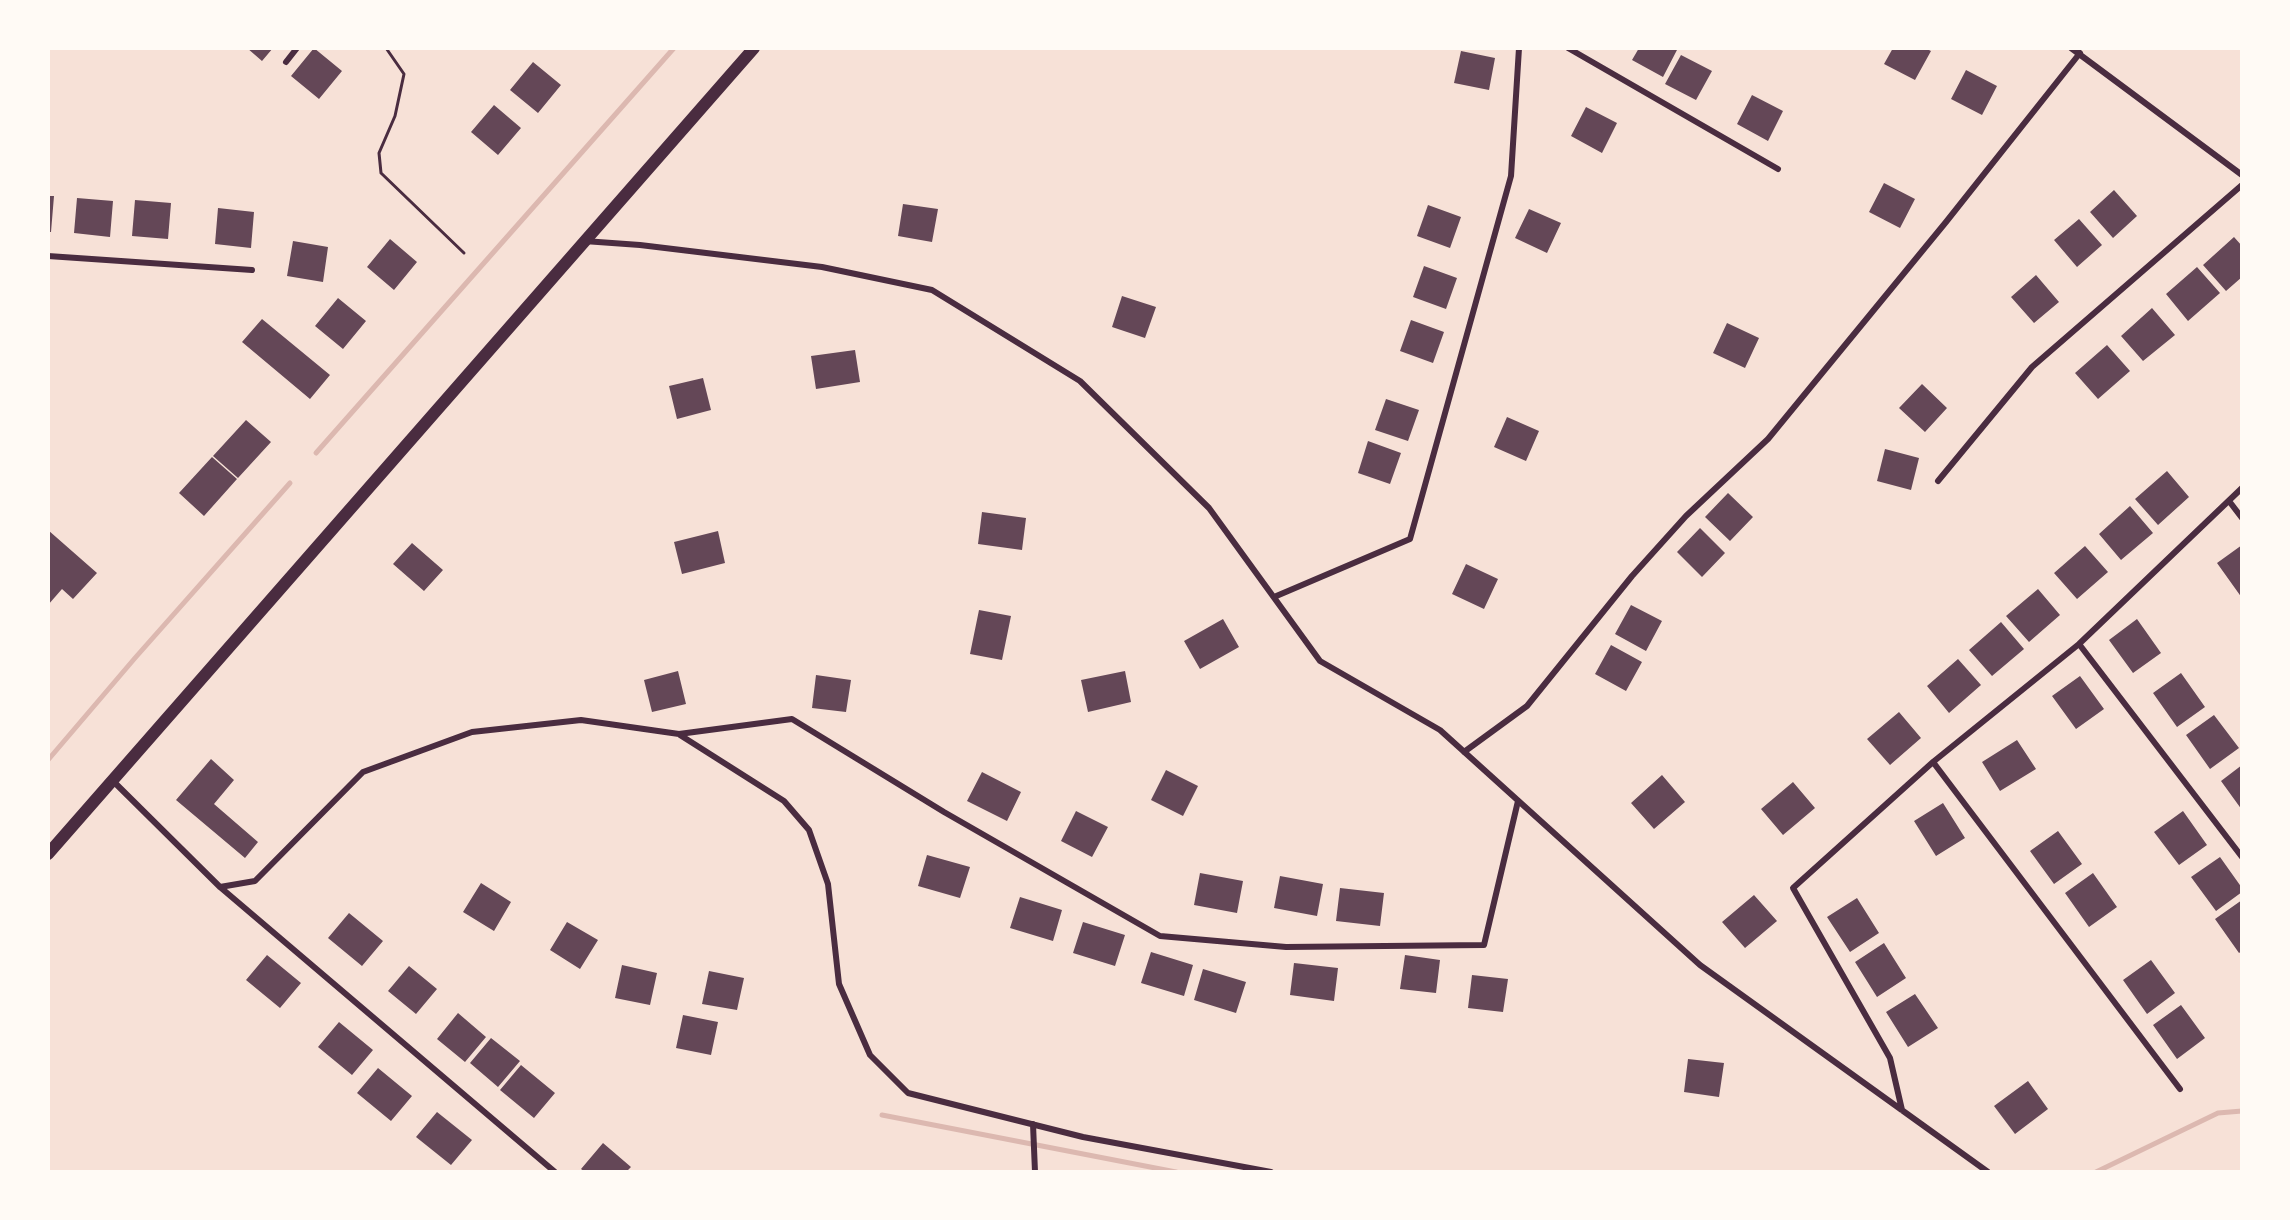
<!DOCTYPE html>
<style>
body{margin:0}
#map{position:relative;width:2290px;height:1220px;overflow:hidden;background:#f7e1d7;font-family:"Exo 2",sans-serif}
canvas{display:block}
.frame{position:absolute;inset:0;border:50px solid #fffaf5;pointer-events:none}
</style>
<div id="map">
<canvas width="2290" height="1220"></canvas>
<div class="frame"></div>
</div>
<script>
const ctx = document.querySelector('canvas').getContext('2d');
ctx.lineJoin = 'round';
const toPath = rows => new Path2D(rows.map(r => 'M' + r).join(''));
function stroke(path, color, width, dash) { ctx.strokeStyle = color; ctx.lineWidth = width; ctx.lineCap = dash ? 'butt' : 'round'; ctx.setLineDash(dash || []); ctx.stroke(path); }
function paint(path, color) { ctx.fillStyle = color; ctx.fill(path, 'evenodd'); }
stroke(toPath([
 [316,453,674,48],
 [48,760,135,658,290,483],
 [882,1115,1176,1172],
 [2096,1172,2218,1113,2242,1111]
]), '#dcb8b0', 5);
paint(toPath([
 [247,48,273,48,262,61],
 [314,48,342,71,319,99,291,76],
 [1639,48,1678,48,1663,77,1632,60],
 [1893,48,1925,48,1931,51,1915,80,1884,64],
 [1461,51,1495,58,1489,90,1454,83],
 [1681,55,1712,71,1696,100,1665,84],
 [533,62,561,85,538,113,510,90],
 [1966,70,1997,86,1982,115,1951,99],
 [1752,95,1783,111,1768,141,1737,124],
 [494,105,521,128,498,155,471,132],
 [1586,107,1617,123,1602,153,1571,136],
 [1884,183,1915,199,1900,228,1869,212],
 [2114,190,2137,216,2113,238,2090,212],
 [48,196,54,196,51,232,48,232],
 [77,198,113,201,110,237,74,233],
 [135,200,171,203,168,239,132,236],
 [903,204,938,209,932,242,898,236],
 [1428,205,1461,217,1450,248,1417,236],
 [218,208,254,212,251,248,215,244],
 [1529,209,1561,223,1547,253,1515,238],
 [2079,219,2102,245,2077,267,2054,240],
 [2234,237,2242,246,2242,277,2226,291,2203,265],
 [390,239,417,262,394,290,367,267],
 [293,241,328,247,323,282,287,276],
 [1424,266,1457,278,1446,309,1413,297],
 [2197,267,2220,293,2188,321,2166,294],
 [2036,275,2059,302,2034,323,2011,297],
 [1122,296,1156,307,1145,338,1112,327],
 [338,298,366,321,343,349,315,326],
 [2152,308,2175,335,2143,361,2121,336],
 [262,319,330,375,310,399,242,342],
 [1411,320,1444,332,1433,363,1400,351],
 [1727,323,1759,338,1745,368,1713,353],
 [2107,345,2130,371,2098,399,2075,373],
 [855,350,860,382,816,389,811,356],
 [703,378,711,410,677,419,669,386],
 [1922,384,1947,408,1925,432,1899,408],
 [1386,399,1419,410,1408,441,1375,430],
 [1507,417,1539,431,1526,461,1494,447],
 [246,420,271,442,238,478,213,456],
 [1368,441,1401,453,1390,484,1358,473],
 [1885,449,1919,458,1911,490,1877,481],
 [212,457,237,479,204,516,179,493],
 [2167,471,2189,497,2158,525,2135,499],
 [1728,493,1753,517,1730,541,1705,517],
 [2130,506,2153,533,2121,560,2099,534],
 [982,512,1026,518,1022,550,978,544],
 [1700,528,1725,553,1702,577,1677,552],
 [48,530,97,573,73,599,62,589,48,605],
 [718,531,725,563,682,574,674,542],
 [412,543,443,570,424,591,393,564],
 [2242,545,2242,598,2217,563],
 [2085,546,2108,572,2077,599,2054,573],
 [1466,564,1498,579,1484,609,1452,594],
 [2038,589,2060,615,2029,642,2006,616],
 [1631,605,1662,621,1646,651,1615,634],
 [979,610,1011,616,1002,660,970,654],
 [1223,619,1239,647,1200,669,1184,641],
 [2137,619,2161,653,2133,673,2109,640],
 [2001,622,2024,649,1992,676,1969,650],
 [1611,645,1642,662,1626,691,1595,674],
 [1958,659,1981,685,1949,713,1927,686],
 [678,671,686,704,652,712,644,680],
 [1125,671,1131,702,1088,712,1081,680],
 [2181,673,2205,707,2177,727,2153,693],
 [816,675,851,680,846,712,812,708],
 [2080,676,2104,709,2076,729,2052,696],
 [1899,712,1921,738,1890,765,1867,739],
 [2214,715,2239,748,2210,769,2186,735],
 [2017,740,2036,769,2000,791,1982,762],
 [211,759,234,780,214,804,258,842,245,858,176,800],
 [2242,765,2242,810,2221,781],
 [1166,770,1198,786,1183,816,1151,800],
 [982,772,1021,792,1007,821,967,801],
 [1662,775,1685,802,1654,829,1631,803],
 [1793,782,1815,808,1783,835,1761,809],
 [1943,803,1965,838,1936,856,1914,821],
 [1076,811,1108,827,1092,857,1061,841],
 [2183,811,2207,845,2179,865,2154,832],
 [2058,831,2082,864,2054,884,2030,851],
 [927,855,970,867,960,898,918,886],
 [2220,857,2242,888,2242,892,2216,911,2191,877],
 [1200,873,1243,881,1237,913,1194,905],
 [2093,873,2117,907,2089,927,2065,893],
 [1280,876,1323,884,1317,916,1274,908],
 [481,883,511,902,494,931,463,912],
 [1340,888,1384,893,1380,926,1336,921],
 [1754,895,1777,921,1745,948,1722,922],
 [1020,897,1062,910,1053,941,1010,928],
 [1857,898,1879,933,1850,952,1827,917],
 [2242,900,2242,951,2239,953,2215,919],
 [349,913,383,941,362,966,328,938],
 [567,922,598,940,580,969,550,950],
 [1083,922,1125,935,1115,966,1073,953],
 [1884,943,1906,978,1877,997,1855,962],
 [1151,952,1193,965,1184,996,1141,983],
 [267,955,301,983,280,1008,246,980],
 [1405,955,1440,960,1436,993,1400,989],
 [2151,960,2175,993,2147,1014,2123,980],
 [1294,963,1338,968,1334,1001,1290,995],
 [622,965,657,973,650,1005,615,998],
 [409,966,437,989,416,1014,388,991],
 [1203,969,1246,982,1236,1013,1194,1000],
 [709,971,744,978,737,1010,702,1004],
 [1472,975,1508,979,1503,1012,1468,1008],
 [1915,994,1938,1028,1908,1047,1886,1012],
 [2181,1005,2205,1038,2177,1059,2153,1025],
 [458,1013,486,1037,465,1062,437,1039],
 [683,1015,718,1022,711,1055,676,1048],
 [339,1022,373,1050,352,1075,318,1047],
 [491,1038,520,1061,498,1087,470,1063],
 [1688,1059,1724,1063,1719,1097,1684,1092],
 [521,1065,555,1093,534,1118,500,1090],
 [378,1068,412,1096,391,1121,357,1093],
 [2028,1081,2048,1109,2015,1134,1994,1106],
 [437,1112,472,1140,451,1165,416,1137],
 [603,1143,631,1167,626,1172,585,1172,581,1169]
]), '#644757');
stroke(toPath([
 [386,48,404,74,395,116,379,153,381,173,464,253]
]), '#4a2c40', 3);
stroke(toPath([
 [1568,48,1778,169],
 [2071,48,2242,175],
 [286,62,297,48],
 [584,241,640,245,822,267,932,290,1080,381,1209,508,1320,661,1440,730,1700,965,1988,1172],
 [48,256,252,270],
 [1938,481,2032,367,2242,185],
 [2229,501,2242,518],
 [1274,597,1410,539,1511,176,1519,48],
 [2079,644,2242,857],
 [680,735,784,801,809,830,828,884,839,984,870,1055,908,1093,1083,1137,1271,1172],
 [1464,752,1527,706,1632,576,1686,516,1768,439,1946,222,2080,53],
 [1933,762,2180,1089],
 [112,780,220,887,555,1172],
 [220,887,255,881,363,772,472,732,581,720,679,734,792,719,944,812,1160,936,1286,947,1484,945,1518,801],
 [1902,1110,1890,1058,1793,888,1933,762,2079,644,2242,488],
 [1033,1124,1035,1172]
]), '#4a2c40', 6);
stroke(toPath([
 [48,854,754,48]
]), '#4a2c40', 12);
</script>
